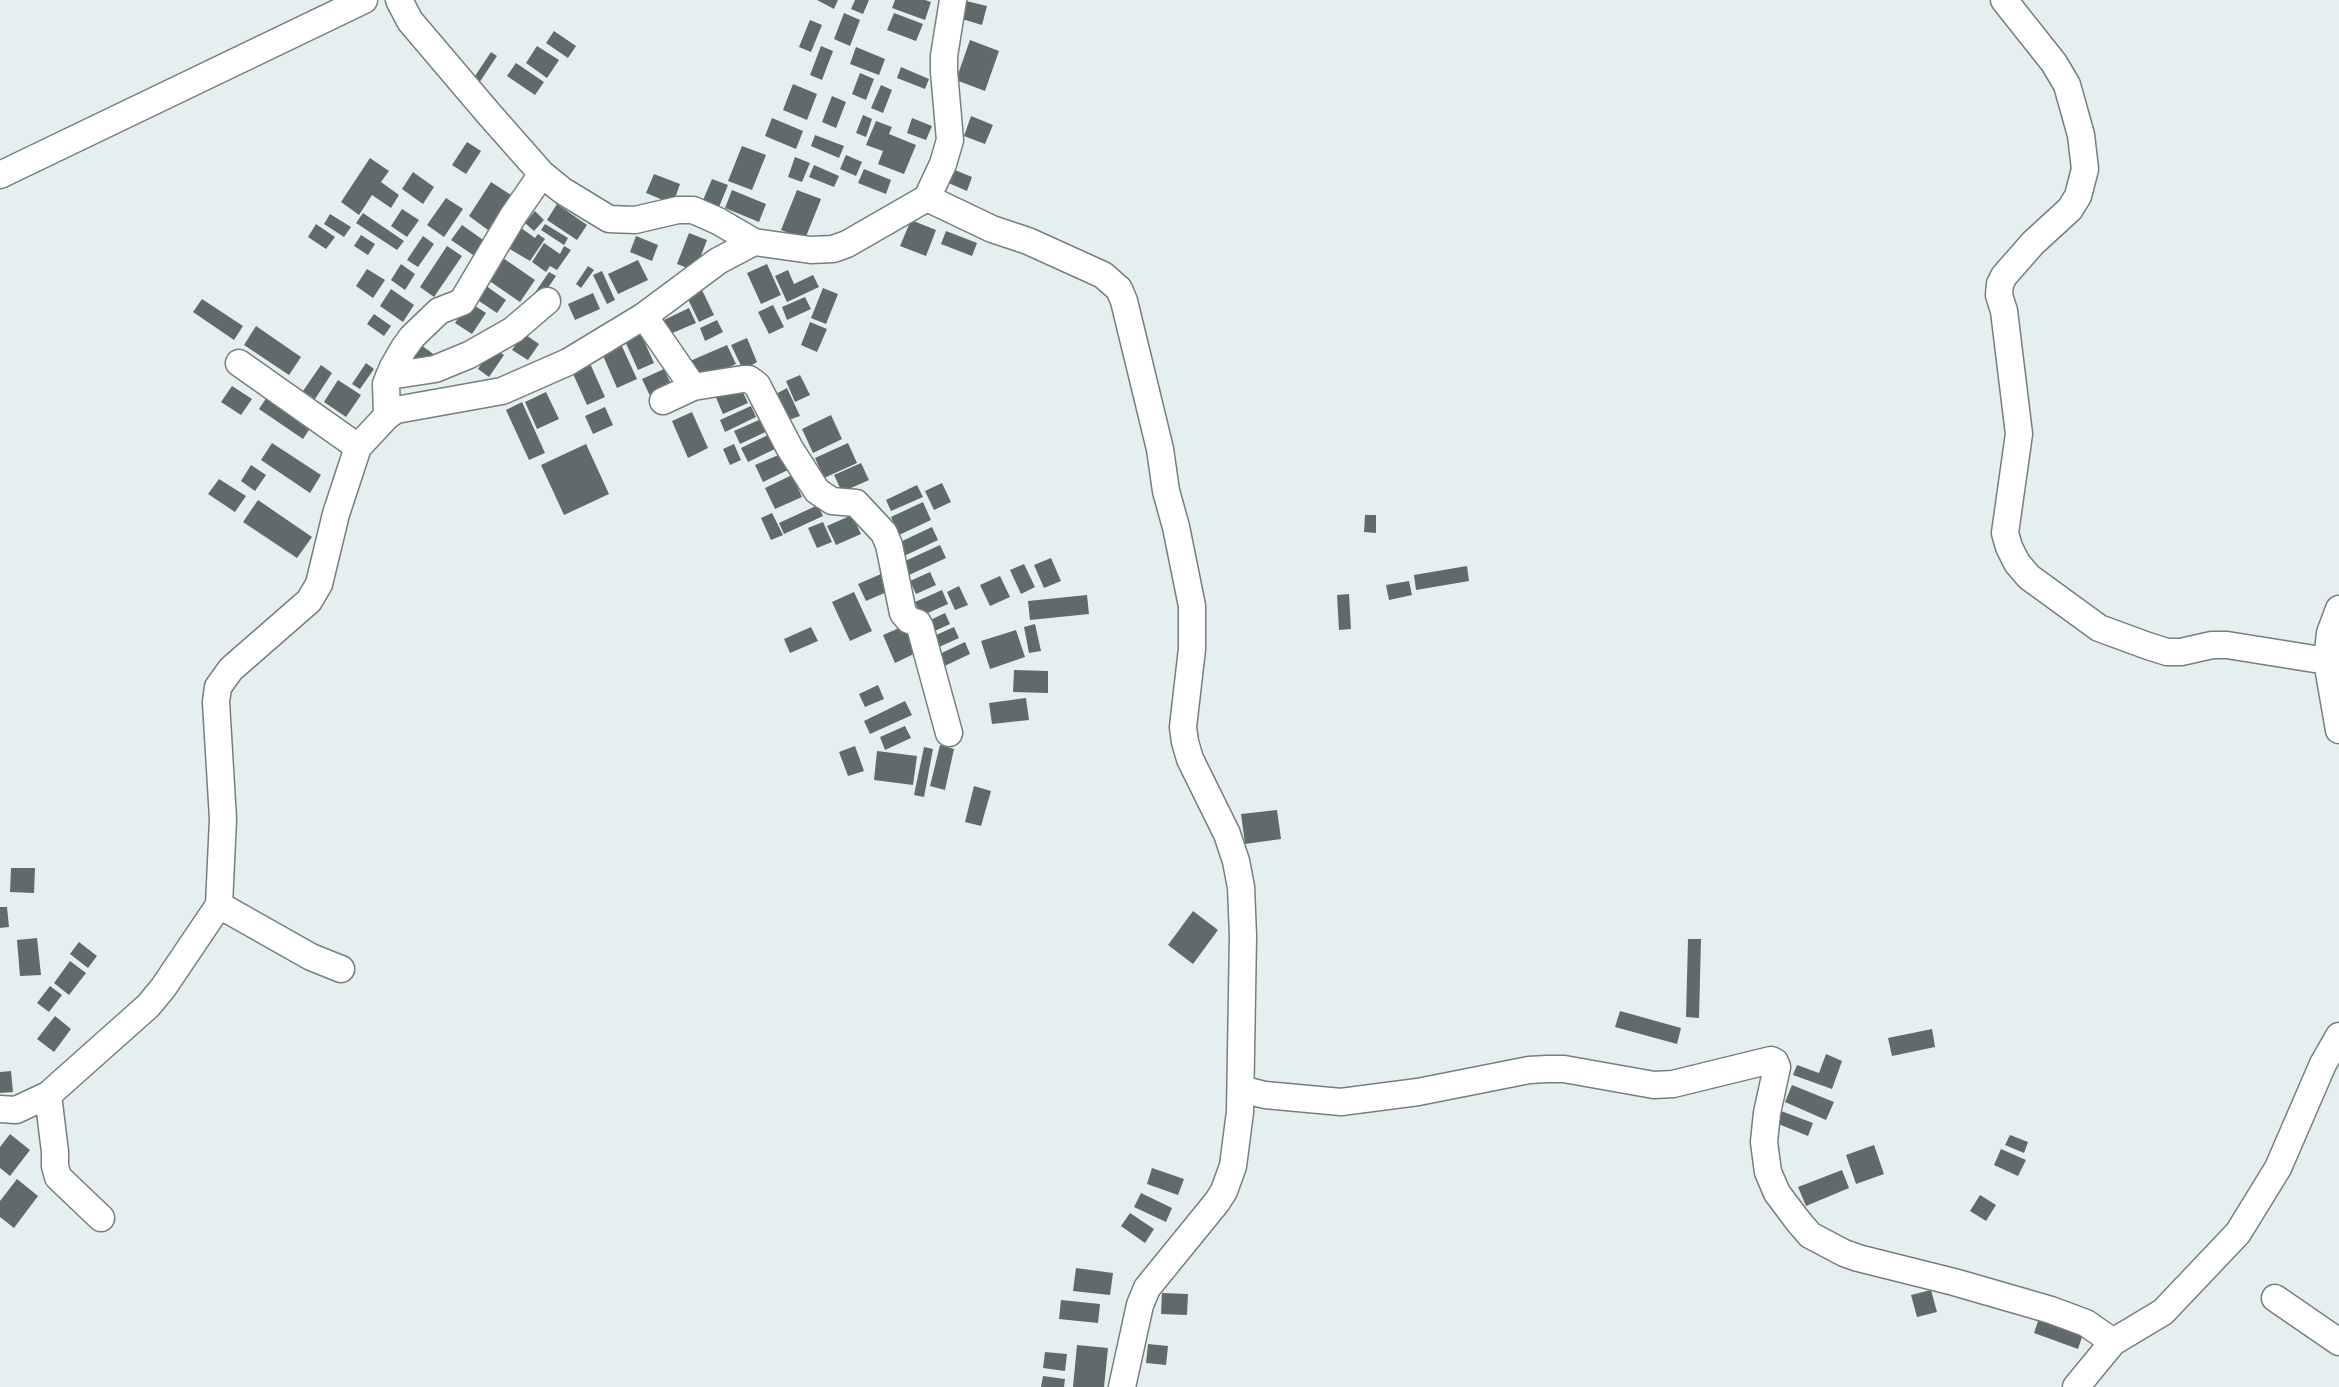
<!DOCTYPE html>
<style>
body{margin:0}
canvas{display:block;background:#e5efef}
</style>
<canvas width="2339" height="1387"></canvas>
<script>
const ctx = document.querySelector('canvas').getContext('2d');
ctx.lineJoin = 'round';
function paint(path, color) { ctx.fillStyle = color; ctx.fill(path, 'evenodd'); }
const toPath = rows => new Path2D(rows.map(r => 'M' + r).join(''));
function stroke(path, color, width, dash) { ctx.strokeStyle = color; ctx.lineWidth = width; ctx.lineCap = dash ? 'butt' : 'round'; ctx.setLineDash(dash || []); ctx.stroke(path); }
paint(toPath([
 [817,0,838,0,834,9],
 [855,0,869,0,863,14,851,9],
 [895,0,925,0,931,2,925,20,892,8],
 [966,1,987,6,982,25,962,19],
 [844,13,860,20,850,46,834,39],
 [894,13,923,24,916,41,887,30],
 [810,20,822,25,811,52,799,47],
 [554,31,576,46,568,58,546,43],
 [970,40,999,51,985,91,956,80],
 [537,46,559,60,547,78,526,63],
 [821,46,833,51,822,80,810,75],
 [856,47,885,59,879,75,850,64],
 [491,52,497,56,479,83,473,79],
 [516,63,544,82,535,95,507,76],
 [901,67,929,79,925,89,897,78],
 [860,73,874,79,866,100,852,94],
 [793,84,817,94,807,120,783,110],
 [881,85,892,90,883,113,871,108],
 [832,96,846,102,836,128,822,122],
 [863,115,872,119,866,137,856,133],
 [971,116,993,125,985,144,964,136],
 [772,118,803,131,796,149,765,136],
 [912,118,932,126,926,140,907,133],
 [876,121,892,127,889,134,916,145,904,174,878,164,883,151,866,145],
 [815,135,844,146,839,158,811,146],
 [467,142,481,151,466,174,452,165],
 [742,146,766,155,752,190,728,181],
 [846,155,862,162,856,176,840,169],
 [795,157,810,163,802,182,788,177],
 [370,158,389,171,381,182,399,195,391,208,372,195,359,215,341,202],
 [814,165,839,176,834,187,809,177],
 [950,168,972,177,967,191,944,181],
 [864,169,891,180,886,194,858,183],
 [413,172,434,187,423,204,402,189],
 [654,174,680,184,673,204,646,193],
 [712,179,728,185,717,212,701,205],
 [491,182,511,195,488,230,469,216],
 [732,190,766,204,759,222,725,208],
 [797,190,821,199,805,239,781,230],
 [446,198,463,209,444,237,427,225],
 [557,204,587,225,577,240,547,220],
 [402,209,419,220,407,237,391,226],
 [535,211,544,220,534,231,525,223],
 [363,213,404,241,397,250,356,223],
 [330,214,351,227,344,237,324,224],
 [911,220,936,230,926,256,900,246],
 [316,224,335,237,326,249,308,237],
 [545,224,568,238,564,245,541,230],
 [462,225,486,242,476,257,451,240],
 [517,225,535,238,538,234,545,239,530,261,503,245],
 [946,231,977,243,972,256,941,244],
 [689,233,707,240,695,271,677,264],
 [361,235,375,244,368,255,354,246],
 [423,236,434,244,418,267,407,260],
 [636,236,658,245,652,261,630,252],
 [544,243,560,254,564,246,571,250,557,270,550,266,546,272,532,262],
 [447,246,462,256,434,297,420,287],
 [503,258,535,280,520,302,488,280],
 [638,260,648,280,618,294,608,274],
 [401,264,415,274,405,290,391,280],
 [767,264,781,295,761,304,747,273],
 [588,266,594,270,581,288,576,284],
 [367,269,385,280,373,298,356,286],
 [788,270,794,284,813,275,819,287,787,302,775,276],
 [602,271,615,300,607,304,593,275],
 [549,272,556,276,541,298,534,294],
 [482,283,506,300,497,313,473,297],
 [823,288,838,294,826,324,811,318],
 [391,289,414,305,403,322,380,306],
 [702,290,714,315,699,322,687,297],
 [593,293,600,309,575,320,568,304],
 [805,297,811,309,787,320,782,307],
 [202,299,243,326,234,340,193,312],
 [469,302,486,313,472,334,455,323],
 [773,305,784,327,769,334,758,312],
 [689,308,696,323,670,334,664,320],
 [374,314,391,326,384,336,367,324],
 [717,320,723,332,705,341,700,328],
 [810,322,827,329,817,352,801,345],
 [256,326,301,357,289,375,244,345],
 [640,332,654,363,638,370,624,339],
 [523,333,539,344,528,360,512,350],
 [747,338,757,362,743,370,731,345],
 [417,342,436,356,427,370,407,357],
 [620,342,637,379,617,388,601,351],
 [727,345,736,364,699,381,690,361],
 [492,347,504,355,489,377,478,369],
 [588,359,605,397,587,405,570,367],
 [366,363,374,369,360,389,352,384],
 [321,365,332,373,315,399,303,391],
 [664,369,673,388,651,398,642,379],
 [800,375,810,395,795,402,786,381],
 [338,380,361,395,346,417,324,402],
 [738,382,748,403,723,414,714,393],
 [232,386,252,399,241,415,221,402],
 [787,388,800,416,786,421,774,395],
 [546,392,559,419,537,429,525,402],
 [269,394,313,424,303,439,259,409],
 [522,402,545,453,529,460,506,410],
 [751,406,756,417,725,432,720,420],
 [605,407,613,425,593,434,585,416],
 [692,412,708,448,688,458,672,421],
 [831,415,842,439,813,453,802,429],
 [768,416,774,428,740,444,734,431],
 [772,433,779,447,748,462,741,448],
 [272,443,321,475,310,493,261,460],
 [848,443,857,463,824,478,815,458],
 [586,444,609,494,564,515,541,465],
 [734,444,741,460,730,465,723,449],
 [783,453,790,469,763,482,755,465],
 [861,463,869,480,842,492,834,475],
 [251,465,266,475,255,491,241,481],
 [792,475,802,497,775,509,765,488],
 [219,479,246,496,235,512,208,494],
 [942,483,951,502,934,510,925,491],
 [917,485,923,497,891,511,886,500],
 [258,500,312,537,297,558,243,522],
 [923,502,931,520,899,535,891,517],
 [818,505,823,516,784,534,779,523],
 [772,513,783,535,771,540,761,518],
 [852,515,861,534,836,545,827,526],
 [1365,515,1376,515,1376,533,1364,532],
 [823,522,832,542,817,548,808,528],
 [932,527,938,540,904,556,898,543],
 [940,545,946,558,909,575,903,562],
 [1051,558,1061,581,1044,588,1034,565],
 [1024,564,1035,587,1021,594,1010,570],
 [1467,566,1469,581,1416,590,1414,575],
 [930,572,936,585,916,594,910,581],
 [881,574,889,591,866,601,858,584],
 [1000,576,1010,597,990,606,980,585],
 [1409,581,1412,595,1389,600,1386,585],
 [959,586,968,605,955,610,947,592],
 [942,590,948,604,921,616,915,602],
 [854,592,872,631,850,641,832,602],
 [1349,594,1351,629,1339,630,1337,595],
 [1087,595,1089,614,1030,620,1028,601],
 [945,613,950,624,926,635,922,624],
 [1035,624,1041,651,1029,653,1024,627],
 [906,625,918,652,895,663,883,635],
 [811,627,818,641,790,653,784,639],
 [954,627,959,638,930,651,925,640],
 [1016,630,1025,657,990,669,981,641],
 [965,642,970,654,936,670,931,658],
 [1014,670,1048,671,1048,693,1013,692],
 [878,685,884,699,865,707,859,694],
 [1026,698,1029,720,992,724,989,703],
 [905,701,912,715,870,734,864,721],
 [905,726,911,738,885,750,880,737],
 [940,745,954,749,945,790,930,786],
 [855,746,864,771,848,776,839,752],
 [924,747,933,749,924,797,914,795],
 [877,751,917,756,913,785,874,780],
 [974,786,991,791,981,826,965,822],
 [1277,810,1281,839,1245,844,1241,814],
 [11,868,35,868,34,893,10,892],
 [0,907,7,907,9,927,0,928],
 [1193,911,1218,930,1193,964,1168,945],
 [37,938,41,975,20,976,17,940],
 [1688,939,1701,939,1699,1018,1686,1017],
 [79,942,97,956,88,968,70,954],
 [70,961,86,973,69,995,54,983],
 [50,986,62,995,49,1012,37,1003],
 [1620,1011,1681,1028,1677,1044,1615,1027],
 [55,1016,71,1029,54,1052,37,1039],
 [1932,1029,1935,1047,1892,1056,1888,1038],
 [1826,1054,1842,1061,1832,1089,1793,1075,1797,1065,1819,1073],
 [11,1071,13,1092,0,1093,0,1072],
 [1792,1085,1834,1102,1826,1120,1785,1102],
 [1781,1111,1813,1123,1808,1136,1776,1123],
 [10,1134,30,1150,10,1176,0,1168,0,1147],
 [2010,1135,2028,1142,2024,1153,2005,1145],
 [1874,1145,1884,1174,1856,1184,1846,1155],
 [2001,1149,2026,1160,2018,1176,1994,1165],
 [1152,1168,1184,1179,1178,1195,1147,1184],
 [1842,1170,1849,1188,1806,1206,1798,1187],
 [17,1179,38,1196,14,1228,0,1217,0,1201],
 [1141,1193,1172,1208,1166,1222,1134,1207],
 [1980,1195,1996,1205,1986,1221,1970,1211],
 [1130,1213,1154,1229,1145,1243,1121,1226],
 [1076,1268,1113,1273,1110,1295,1073,1291],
 [1931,1290,1937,1312,1917,1317,1911,1295],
 [1162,1293,1188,1294,1187,1315,1161,1314],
 [1061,1300,1100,1304,1098,1323,1059,1319],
 [2039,1318,2083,1334,2078,1349,2034,1333],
 [1148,1344,1168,1346,1166,1365,1146,1363],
 [1077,1345,1108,1348,1104,1387,1073,1387],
 [1045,1352,1067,1354,1065,1371,1043,1368],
 [1043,1376,1065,1379,1064,1387,1041,1387]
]), '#616a6a');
const minor = toPath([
 [399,0,410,21,489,114,542,174,563,191,609,219,635,220,678,210,693,210,718,221,754,242],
 [2004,0,2054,63,2067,85,2081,135,2085,169,2078,196,2070,209,2033,243,2004,276,2000,284,1999,295,2004,311,2019,434,2005,533,2009,547,2017,563,2029,577,2099,628,2148,646,2167,652,2181,652,2212,645,2227,645,2327,661],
 [0,175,364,0],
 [927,198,992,229,1028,241,1103,275,1119,289,1124,301,1160,449,1166,491,1176,527,1192,606,1192,649,1183,727,1185,742,1190,759,1227,834,1236,861,1241,887,1243,936,1240,1112,1233,1166,1224,1191,1217,1202,1147,1288,1140,1305,1122,1387],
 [644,316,693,387,663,401],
 [239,363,358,447],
 [389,376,435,369,469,355,513,330,547,301],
 [693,387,743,379,749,379,757,385,789,447,817,491,832,501,856,503,884,533,889,545,903,613,909,620,918,623,920,627,949,733],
 [387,416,386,384,393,367,404,348,412,337,439,311,462,302,513,216,542,174],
 [2339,609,2330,633,2327,661,2339,730],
 [219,905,311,957,341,969],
 [1241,1089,1265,1095,1341,1102,1418,1092,1529,1070,1547,1069,1564,1069,1654,1085,1673,1084,1771,1060,1775,1062,1777,1067,1767,1113,1764,1142,1768,1172,1777,1193,1798,1221,1810,1235,1844,1253,1858,1258,1954,1282,2051,1310,2086,1323,2113,1342],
 [48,1095,55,1152,55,1166,58,1177,101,1218],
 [0,1109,16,1110,48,1095,148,1006,163,988,219,905,223,819,216,702,218,687,231,669,309,601,319,584,336,514,358,447,387,416,396,410,502,391,568,362,644,316,718,261,754,242,811,250,833,249,847,244,927,198,943,164,950,140,944,72,944,56,953,0],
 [2275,1298,2339,1342],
 [2076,1387,2113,1342,2163,1312,2238,1233,2278,1168,2323,1064,2339,1036]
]);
stroke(minor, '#757f7e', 29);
stroke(minor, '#fff', 26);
</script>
